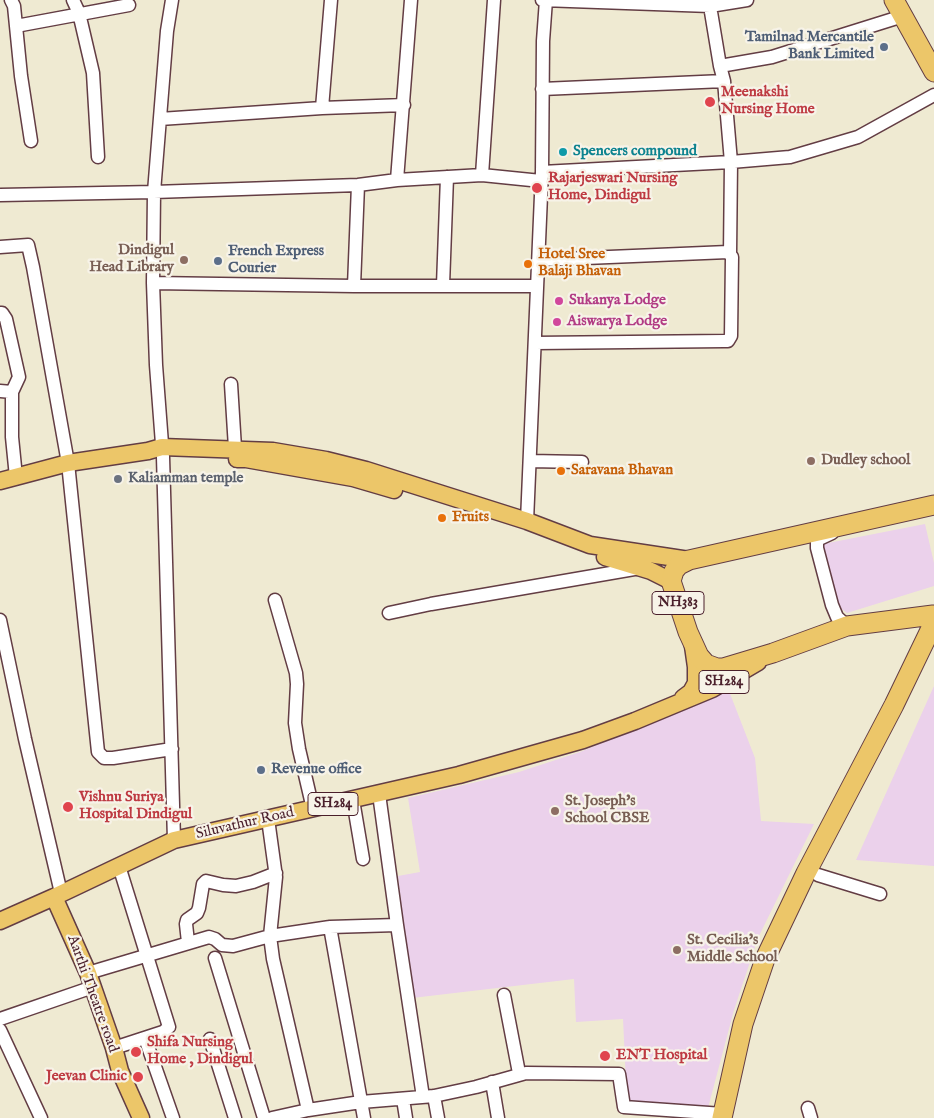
<!DOCTYPE html>
<style>
body{margin:0}
canvas{display:block;background:#efead2}
</style>
<canvas width="934" height="1118"></canvas>
<script>
const ctx = document.querySelector('canvas').getContext('2d');
ctx.lineJoin = 'round';
function paint(path, color) { ctx.fillStyle = color; ctx.fill(path, 'evenodd'); }
const toPath = rows => new Path2D(rows.map(r => 'M' + r).join(''));
function stroke(path, color, width, dash) { ctx.strokeStyle = color; ctx.lineWidth = width; ctx.lineCap = dash ? 'butt' : 'round'; ctx.setLineDash(dash || []); ctx.stroke(path); }
function label(font, color, halo, rows, align = 'center') {
  ctx.font = font + ' "IM FELL English",serif'; ctx.lineWidth = 4.5; ctx.setLineDash([]); ctx.textBaseline = 'middle'; ctx.strokeStyle = halo; ctx.fillStyle = color; for (const [text, x, y, turn = 0] of rows) {
    ctx.save(); ctx.translate(x, y); ctx.rotate((+turn || 0) * Math.PI / 180); ctx.textAlign = isNaN(turn) ? turn : align; if (halo) ctx.strokeText(text, 0, 0); ctx.fillText(text, 0, 0); ctx.restore();
  }
}
paint(toPath([
 [925,524,934,563,934,586,847,613,839,607,822,551,823,544],
 [934,686,934,866,856,860],
 [729,691,755,758,761,821,814,824,758,938,734,1010,708,1108,627,1104,623,1019,576,1022,574,979,412,998,398,876,420,872,408,798,519,772,580,752]
]), '#ebd1eb');
const minor = toPath([
 [11,0,14,6,21,76,31,141],
 [73,0,79,13,93,73,98,157],
 [172,0,167,31,154,192,153,283,156,365,163,457,174,840],
 [542,0,710,6,747,0],
 [16,26,129,5],
 [720,66,772,57,903,16],
 [542,89,724,81],
 [322,108,331,0],
 [160,119,322,108,404,105],
 [542,172,731,162,724,81,720,66,710,6],
 [482,175,494,0],
 [397,180,411,0],
 [0,195,154,192,358,185,397,180,482,175,541,181],
 [0,247,28,245,33,267,68,463,98,752,104,758,113,758,172,749],
 [730,254,731,162,790,157,858,137,934,95],
 [153,283,354,286,537,286],
 [443,285,447,177],
 [354,286,358,185],
 [0,313,2,313,6,319,19,377,12,392,12,437,16,477],
 [535,343,724,341,728,341,731,336,732,257,728,252,538,260],
 [231,384,235,448],
 [0,391,12,392],
 [530,461,582,462],
 [527,521,542,172,543,41,546,0],
 [832,533,817,540,817,548,832,605,837,617,847,626],
 [275,600,296,673,297,684,295,723,299,749,313,809],
 [389,613,431,604,640,568],
 [0,620,25,739,61,893],
 [379,794,397,925,423,1097],
 [353,800,363,859],
 [268,819,276,877,270,936,273,959,308,1110],
 [818,875,880,894],
 [330,927,364,1118],
 [188,942,186,924,187,920,197,913,199,908,203,884,206,881,223,885,236,886,253,882,276,873],
 [215,958,264,1118],
 [88,973,209,937,215,939,222,945,233,946,270,936,330,927,397,925],
 [504,995,519,1073],
 [0,1019,93,987],
 [0,1030,41,1118],
 [145,1038,173,1118],
 [210,1039,235,1118],
 [114,1048,163,1032,169,1027,119,866],
 [492,1082,498,1118],
 [434,1096,438,1118],
 [403,1099,406,1118],
 [808,1108,811,1118],
 [272,1118,308,1110,361,1102,434,1096,476,1087,526,1073,619,1074,624,1107,723,1114]
]);
const major = toPath([
 [237,459,246,459,353,478,394,490],
 [0,481,68,463,148,451,162,447,273,451,326,460,366,470,527,521,590,545,689,560],
 [605,557,651,571,671,581],
 [683,698,691,692,696,683,696,667,693,646],
 [54,897,88,973,114,1048,120,1071,141,1118],
 [0,921,54,897,174,840,459,775,583,740,635,721,712,689,758,662]
]);
const highway = toPath([
 [894,0,934,72],
 [933,615,847,626,773,653,723,668,717,668,706,664,699,656,688,632,671,581,674,571,679,565,689,560,934,505],
 [722,1118,743,1024,765,959,806,873,894,705,934,622]
]);
stroke(minor, '#633d44', 15);
stroke(major, '#633d44', 19);
stroke(highway, '#633d44', 21);
stroke(minor, '#fff', 12);
stroke(major, '#ecc669', 16);
stroke(highway, '#ecc669', 19);
for (const [x, y, r, color] of [
 [884,47,5,"#5c6f8a"],
 [710,102,6,"#e0444e"],
 [563,152,5,"#0f9aa8"],
 [537,188,6,"#e0444e"],
 [184,260,5,"#8d6e63"],
 [218,261,5,"#5c6f8a"],
 [528,264,5,"#e8710a"],
 [559,301,5,"#d1479c"],
 [557,322,5,"#d1479c"],
 [811,461,5,"#8d6e63"],
 [561,471,5,"#e8710a"],
 [118,479,5,"#6b7280"],
 [442,518,5,"#e8710a"],
 [261,770,5,"#5c6f8a"],
 [68,807,6,"#e0444e"],
 [555,811,5,"#8d6e63"],
 [677,950,5,"#8d6e63"],
 [136,1052,6,"#e0444e"],
 [605,1056,6,"#e0444e"],
 [138,1077,6,"#e0444e"]
]) { const dot = new Path2D(); dot.arc(x, y, r, 0, 2 * Math.PI); ctx.fillStyle = color; ctx.fill(dot); stroke(dot, '#f7f3e8', 2); }
for (const [x, y, w] of [
 [678,603,52],
 [724,682,50],
 [333,804,50]
]) { const box = new Path2D(); box.roundRect(x - w / 2, y - 11.5, w, 23, 4); ctx.fillStyle = '#f7f3e8'; ctx.fill(box); stroke(box, '#4a1f2b', 1); }
label('bold 14px', '#4a1f2b', null, [
 ["NH383",678,603],
 ["SH284",724,682],
 ["SH284",333,804]
]);
label('bold 15px', '#4e5e75', '#f7f3e8', [
 ["Tamilnad Mercantile",874,38,"right"],
 ["Bank Limited",874,55,"right"],
 ["French Express",228,252],
 ["Courier",228,269],
 ["Revenue office",271,770]
], 'left');
label('bold 15px', '#be3a42', '#f7f3e8', [
 ["Meenakshi",721,93],
 ["Nursing Home",721,110],
 ["Rajarjeswari Nursing",548,179],
 ["Home, Dindigul",548,196],
 ["Vishnu Suriya",79,798],
 ["Hospital Dindigul",79,815],
 ["Shifa Nursing",147,1043],
 ["Home , Dindigul",147,1060],
 ["ENT Hospital",616,1056],
 ["Jeevan Clinic",127,1077,"right"]
], 'left');
label('bold 15px', '#0d838f', '#f7f3e8', [
 ["Spencers compound",573,152]
], 'left');
label('bold 15px', '#785e54', '#f7f3e8', [
 ["Dindigul",174,251,"right"],
 ["Head Library",174,268,"right"],
 ["Dudley school",821,461],
 ["St. Joseph's",565,802],
 ["School CBSE",565,819],
 ["St. Cecilia's",687,941],
 ["Middle School",687,958]
], 'left');
label('bold 15px', '#c56008', '#f7f3e8', [
 ["Hotel Sree",538,255],
 ["Balaji Bhavan",538,272],
 ["Saravana Bhavan",571,471],
 ["Fruits",452,518]
], 'left');
label('bold 15px', '#b23c85', '#f7f3e8', [
 ["Sukanya Lodge",569,301],
 ["Aiswarya Lodge",567,322]
], 'left');
label('bold 15px', '#5b616d', '#f7f3e8', [
 ["Kaliamman temple",128,479]
], 'left');
label('15px', '#4a1f2b', '#f7f3e8', [
 ["Siluvathur Road",245,824,-13],
 ["Aarthi Theatre road",92,994,70]
]);
</script>
